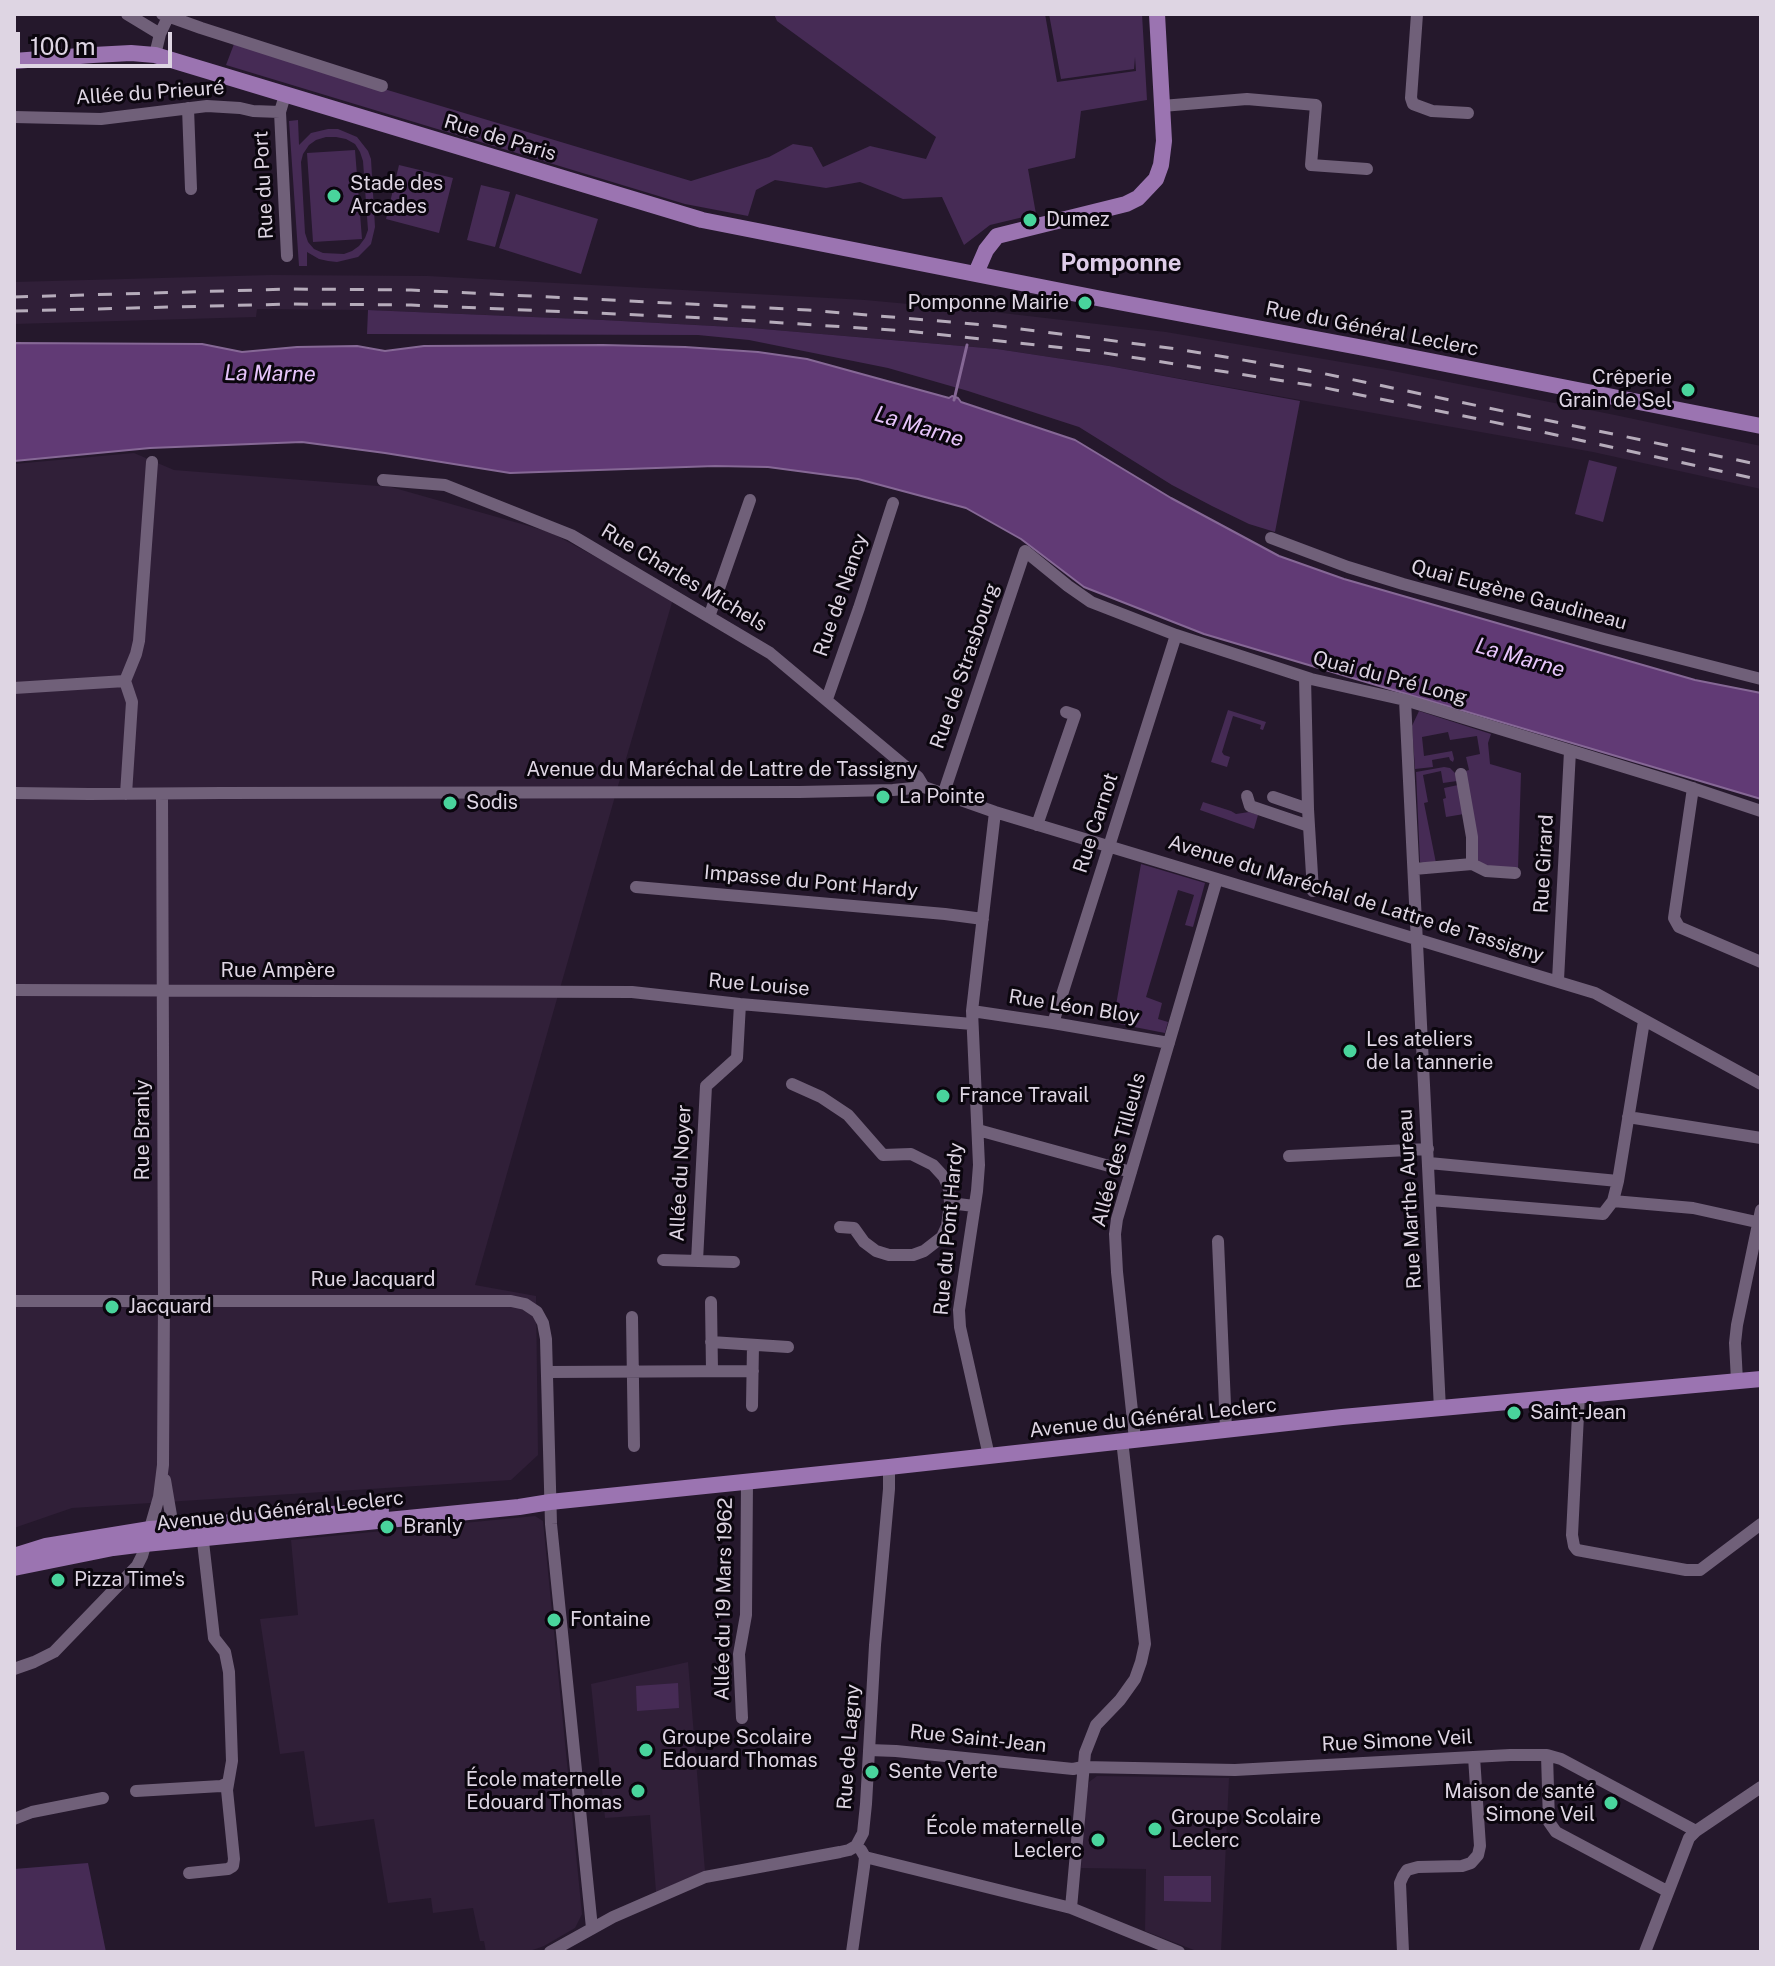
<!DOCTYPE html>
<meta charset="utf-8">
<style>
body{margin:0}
#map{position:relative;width:1775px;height:1966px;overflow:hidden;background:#25182c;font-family:"Public Sans",sans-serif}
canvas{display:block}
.frame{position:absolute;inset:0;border:16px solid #ded5e3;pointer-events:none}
.scale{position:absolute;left:16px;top:32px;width:156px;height:36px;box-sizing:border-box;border:4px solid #ded5e3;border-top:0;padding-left:10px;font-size:24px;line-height:28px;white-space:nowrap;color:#ded5e3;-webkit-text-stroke:6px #0b060e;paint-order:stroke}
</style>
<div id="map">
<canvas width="1775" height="1966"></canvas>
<div class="frame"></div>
<div class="scale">100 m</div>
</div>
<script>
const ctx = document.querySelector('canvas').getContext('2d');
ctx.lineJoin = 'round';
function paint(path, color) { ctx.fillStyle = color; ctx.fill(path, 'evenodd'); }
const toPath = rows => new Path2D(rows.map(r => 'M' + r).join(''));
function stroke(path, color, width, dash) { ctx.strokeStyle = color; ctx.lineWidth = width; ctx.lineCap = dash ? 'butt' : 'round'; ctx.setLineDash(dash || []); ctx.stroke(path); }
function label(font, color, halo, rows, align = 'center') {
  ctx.font = font + ' "Public Sans",sans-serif'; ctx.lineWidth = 6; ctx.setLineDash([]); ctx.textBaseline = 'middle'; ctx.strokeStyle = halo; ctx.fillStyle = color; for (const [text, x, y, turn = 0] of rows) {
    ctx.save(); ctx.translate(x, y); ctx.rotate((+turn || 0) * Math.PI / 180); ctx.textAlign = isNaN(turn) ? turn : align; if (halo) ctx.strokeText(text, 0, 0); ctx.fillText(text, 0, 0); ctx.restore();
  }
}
paint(toPath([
 [271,275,428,276,865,300,985,311,1166,332,1388,370,1615,415,1761,446,1761,489,1593,452,1109,366,997,349,751,328,603,320,368,310,257,309,256,317,14,324,14,282],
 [134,453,174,470,391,487,550,532,673,599,618,786,475,1285,536,1296,538,1455,511,1480,72,1508,14,1528,14,464],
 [535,1516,543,1521,582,1914,575,1928,544,1946,527,1952,486,1952,484,1941,480,1941,473,1908,433,1913,431,1898,388,1903,374,1819,315,1827,304,1751,280,1754,260,1619,298,1615,291,1540],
 [688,1662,705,1871,656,1892,650,1815,605,1818,591,1684],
 [1097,1776,1229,1778,1221,1952,1199,1952,1145,1931,1146,1869,1081,1868,1087,1790,1089,1782]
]), '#301f38');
paint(toPath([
 [774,14,1045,14,1057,82,1136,71,1135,57,1134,69,1061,79,1049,14,1142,14,1147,100,1081,111,1075,158,1028,169,1036,214,990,225,964,245,942,197,903,199,860,182,826,188,775,180,756,190,748,216,685,204,226,65,234,44,691,181,769,157,793,144,812,147,823,167,870,146,926,159,936,137,777,21],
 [298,120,299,145,311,133,328,129,338,129,357,137,368,151,371,159,375,227,371,244,358,257,337,262,328,261,319,259,307,252,307,266,299,266,289,121],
 [326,137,336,137,346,139,355,144,360,152,363,161,368,230,365,238,359,246,352,251,344,254,323,253,314,249,308,242,305,233,301,162,303,154,309,145,316,140],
 [355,150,362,239,313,242,307,153],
 [399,165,453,178,439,233,386,219],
 [481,185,510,192,495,247,467,240],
 [516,194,598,219,581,274,499,248],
 [368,310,603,320,751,328,997,349,1109,366,1300,401,1275,532,1249,524,1212,506,1172,485,1079,427,968,391,888,368,749,340,698,335,367,334],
 [1589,460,1617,467,1603,522,1575,514],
 [1228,710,1266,722,1263,730,1260,729,1261,725,1233,716,1222,752,1224,755,1230,757,1227,767,1211,762],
 [1419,711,1491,734,1488,743,1490,764,1521,773,1518,869,1481,866,1478,860,1462,772,1469,770,1466,757,1480,754,1477,736,1450,740,1448,732,1422,737,1424,756,1452,751,1454,759,1453,762,1450,760,1449,757,1432,760,1433,767,1415,769,1412,726],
 [1444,767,1450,768,1456,774,1457,781,1443,783,1441,771,1423,775,1428,802,1424,803,1436,863,1423,863,1420,862,1416,772],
 [1458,785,1464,814,1446,817,1443,799,1446,798,1444,788],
 [1203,802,1231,811,1236,814,1249,812,1258,815,1254,829,1200,810],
 [1141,864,1205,883,1193,927,1185,925,1194,895,1178,890,1146,997,1162,1003,1158,1019,1168,1022,1165,1033,1119,1024,1123,1012,1116,1005],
 [678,1683,679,1708,637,1711,636,1686],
 [88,1863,106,1952,14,1952,14,1869],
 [1164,1876,1211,1876,1211,1902,1164,1901]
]), '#462b55');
const water = toPath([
 [14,343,202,344,242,352,297,347,357,346,385,351,424,346,603,345,685,347,758,352,807,359,949,398,952,396,958,398,961,402,1075,440,1171,498,1279,556,1344,579,1695,680,1761,693,1761,799,1204,634,1084,587,1021,539,966,508,858,479,768,467,715,466,510,473,385,453,302,442,150,448,14,461,14,343]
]);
paint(water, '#613a75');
stroke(water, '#866896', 2);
stroke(toPath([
 [954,400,967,345]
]), '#866896', 3);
stroke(toPath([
 [127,14,160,34],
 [162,14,201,28,382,86],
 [1417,14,1411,98,1413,104,1432,111,1468,113],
 [155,55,160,34,168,17],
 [1162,106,1247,99,1316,105,1311,165,1367,169],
 [188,108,191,189],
 [280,112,287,256],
 [14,117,101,119,207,106,240,108,253,111,280,112,285,95],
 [383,480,445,485,571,535,770,653,918,777,924,787],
 [1271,538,1348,567,1403,584,1604,639,1761,679],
 [709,617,750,500],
 [14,688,125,681],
 [827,699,859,608,893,503],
 [1405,700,1440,1409],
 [1693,788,1674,918,1679,927,1761,962],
 [14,793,89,794,222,793,799,792,893,790,924,787,995,812,1595,993,1761,1084],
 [126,794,132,702,125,681,136,654,139,641,152,462],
 [943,795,1025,551,1068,586,1091,602,1176,635,1311,679,1405,700,1680,784,1761,811],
 [1247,796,1250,806,1309,826,1308,809],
 [1273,797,1308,809,1305,677],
 [1037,825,1075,715,1066,712],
 [1309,826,1313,891],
 [1472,864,1486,871,1515,873],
 [1414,869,1472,864,1472,837,1461,774],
 [636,887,945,914,983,919],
 [1558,980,1570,751],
 [14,990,632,992,740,1004,972,1024],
 [972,1011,1053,1023,1169,1043],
 [1053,1023,1176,635],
 [792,1084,821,1097,848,1115,883,1155,911,1154,933,1165,944,1177,949,1189,950,1203,974,1206],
 [1628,1117,1761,1138],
 [978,1130,1131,1172],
 [1289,1156,1428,1149],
 [1429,1163,1618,1181],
 [1430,1200,1603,1214,1613,1201,1618,1181,1644,1021],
 [1613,1201,1693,1208,1761,1223],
 [840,1227,854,1228,864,1242,876,1251,889,1255,913,1255,924,1251,942,1237,947,1226,950,1203],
 [1218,1241,1226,1429],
 [663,1260,734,1262],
 [697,1261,706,1086,737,1058,740,1004],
 [14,1301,511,1301,525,1304,537,1312,543,1323,546,1339,551,1524,592,1928],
 [711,1302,712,1371],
 [632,1317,634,1446],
 [711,1342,788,1347],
 [547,1372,753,1371],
 [1737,1381,1735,1343,1737,1325,1761,1210],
 [1579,1395,1572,1535,1574,1546,1577,1550,1686,1570,1700,1570,1761,1524],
 [752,1406,753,1345],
 [1135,1439,1117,1272,1115,1234,1117,1219,1217,879],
 [989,1456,960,1327,959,1310,977,1191,979,1165,972,1011,995,812],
 [165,1480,174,1533],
 [14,1669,34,1662,54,1652,137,1566,142,1556,159,1497,163,1465,164,1300,162,794],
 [742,1718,739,1654,746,1615,747,1481],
 [869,1750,896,1751,1073,1769,1083,1767,1235,1770,1510,1755,1547,1755,1561,1759,1696,1831],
 [1547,1755,1549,1822,1556,1832,1667,1891],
 [136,1791,221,1786,228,1783],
 [14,1819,32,1812,103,1798],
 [865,1857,1071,1908,1179,1952],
 [189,1873,228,1869,233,1866,234,1859,227,1790,232,1761,229,1672,225,1652,214,1638,202,1533],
 [1071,1908,1085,1753,1096,1725,1120,1700,1135,1679,1141,1662,1145,1644,1122,1440],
 [550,1952,613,1917,705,1877,840,1852,849,1850,856,1846,863,1833,866,1804,875,1645,889,1489,889,1467],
 [852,1952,864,1867,865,1857,861,1850],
 [1403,1952,1400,1883,1403,1876,1407,1870,1418,1867,1462,1866,1471,1863,1478,1855,1480,1846,1474,1757],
 [1645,1952,1689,1838,1696,1831,1761,1787]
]), '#706079', 12);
stroke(toPath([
 [14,61,93,55,131,53,155,55,702,220,1102,299,1364,348,1761,426],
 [976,273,986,250,997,236,1126,204,1138,198,1156,179,1161,165,1164,141,1157,14],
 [14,1556,46,1546,150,1529,381,1510],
 [14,1568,113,1548,145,1544,519,1507,550,1502,889,1467,1342,1417,1761,1379]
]), '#9b74b1', 16);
stroke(toPath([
 [14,297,292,289,411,290,808,310,998,326,1177,349,1321,373,1761,465],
 [14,311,292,304,411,305,708,318,907,331,1092,351,1316,386,1547,433,1761,480]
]), '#b6acbb', 3, [14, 14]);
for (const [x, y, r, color] of [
 [334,196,8,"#49d49c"],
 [1030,220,8,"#49d49c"],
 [1085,303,8,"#49d49c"],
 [1688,390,8,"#49d49c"],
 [883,797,8,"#49d49c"],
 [450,803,8,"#49d49c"],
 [1350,1051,8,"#49d49c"],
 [943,1096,8,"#49d49c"],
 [112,1307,8,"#49d49c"],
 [1514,1413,8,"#49d49c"],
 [387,1527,8,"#49d49c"],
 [58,1580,8,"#49d49c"],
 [554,1620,8,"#49d49c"],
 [646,1750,8,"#49d49c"],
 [872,1772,8,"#49d49c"],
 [638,1791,8,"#49d49c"],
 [1611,1803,8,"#49d49c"],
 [1155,1829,8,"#49d49c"],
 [1098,1840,8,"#49d49c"]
]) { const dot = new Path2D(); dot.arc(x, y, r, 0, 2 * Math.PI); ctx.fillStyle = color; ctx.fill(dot); stroke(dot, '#0b060e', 3); }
label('20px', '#ded5e3', '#0b060e', [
 ["Allée du Prieuré",150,93,-4],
 ["Rue de Paris",500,138,17],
 ["Rue du Port",264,185,-93],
 ["Rue du Général Leclerc",1372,329,11],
 ["Rue Charles Michels",684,578,31],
 ["Rue de Nancy",841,595,-71],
 ["Quai Eugène Gaudineau",1519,595,15],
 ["Rue de Strasbourg",965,666,-71],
 ["Quai du Pré Long",1390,678,15],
 ["Avenue du Maréchal de Lattre de Tassigny",722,770],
 ["Rue Carnot",1096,823,-72],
 ["Rue Girard",1544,864,-87],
 ["Impasse du Pont Hardy",811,882,5],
 ["Avenue du Maréchal de Lattre de Tassigny",1356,899,17],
 ["Rue Ampère",278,971],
 ["Rue Louise",759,985,5],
 ["Rue Léon Bloy",1074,1007,9],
 ["Rue Branly",143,1130,-90],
 ["Allée des Tilleuls",1119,1150,-75],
 ["Allée du Noyer",681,1173,-87],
 ["Rue Marthe Aureau",1410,1199,-93],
 ["Rue du Pont Hardy",949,1229,-85],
 ["Rue Jacquard",373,1280],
 ["Avenue du Général Leclerc",1153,1418,-6],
 ["Avenue du Général Leclerc",280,1511,-6],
 ["Allée du 19 Mars 1962",724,1599,-89],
 ["Rue Saint-Jean",978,1739,6],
 ["Rue Simone Veil",1397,1741,-3],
 ["Rue de Lagny",849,1747,-86]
]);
label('20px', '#ded5e3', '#0b060e', [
 ["Stade des",350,184],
 ["Arcades",350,207],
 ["Dumez",1046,220],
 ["Pomponne Mairie",1069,303,"right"],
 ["Crêperie",1672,378,"right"],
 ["Grain de Sel",1672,401,"right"],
 ["La Pointe",899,797],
 ["Sodis",466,803],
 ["Les ateliers",1366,1040],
 ["de la tannerie",1366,1063],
 ["France Travail",959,1096],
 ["Jacquard",128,1307],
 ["Saint-Jean",1530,1413],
 ["Branly",403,1527],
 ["Pizza Time's",74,1580],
 ["Fontaine",570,1620],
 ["Groupe Scolaire",662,1738],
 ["Edouard Thomas",662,1761],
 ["Sente Verte",888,1772],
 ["École maternelle",622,1780,"right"],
 ["Edouard Thomas",622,1803,"right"],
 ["Maison de santé",1595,1792,"right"],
 ["Simone Veil",1595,1815,"right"],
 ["Groupe Scolaire",1171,1818],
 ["Leclerc",1171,1841],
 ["École maternelle",1082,1828,"right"],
 ["Leclerc",1082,1851,"right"]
], 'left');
label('italic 22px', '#e7c5fb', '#0b060e', [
 ["La Marne",270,374,1],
 ["La Marne",919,427,17],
 ["La Marne",1520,658,16]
]);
label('bold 24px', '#decce8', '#0b060e', [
 ["Pomponne",1121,264]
]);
</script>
